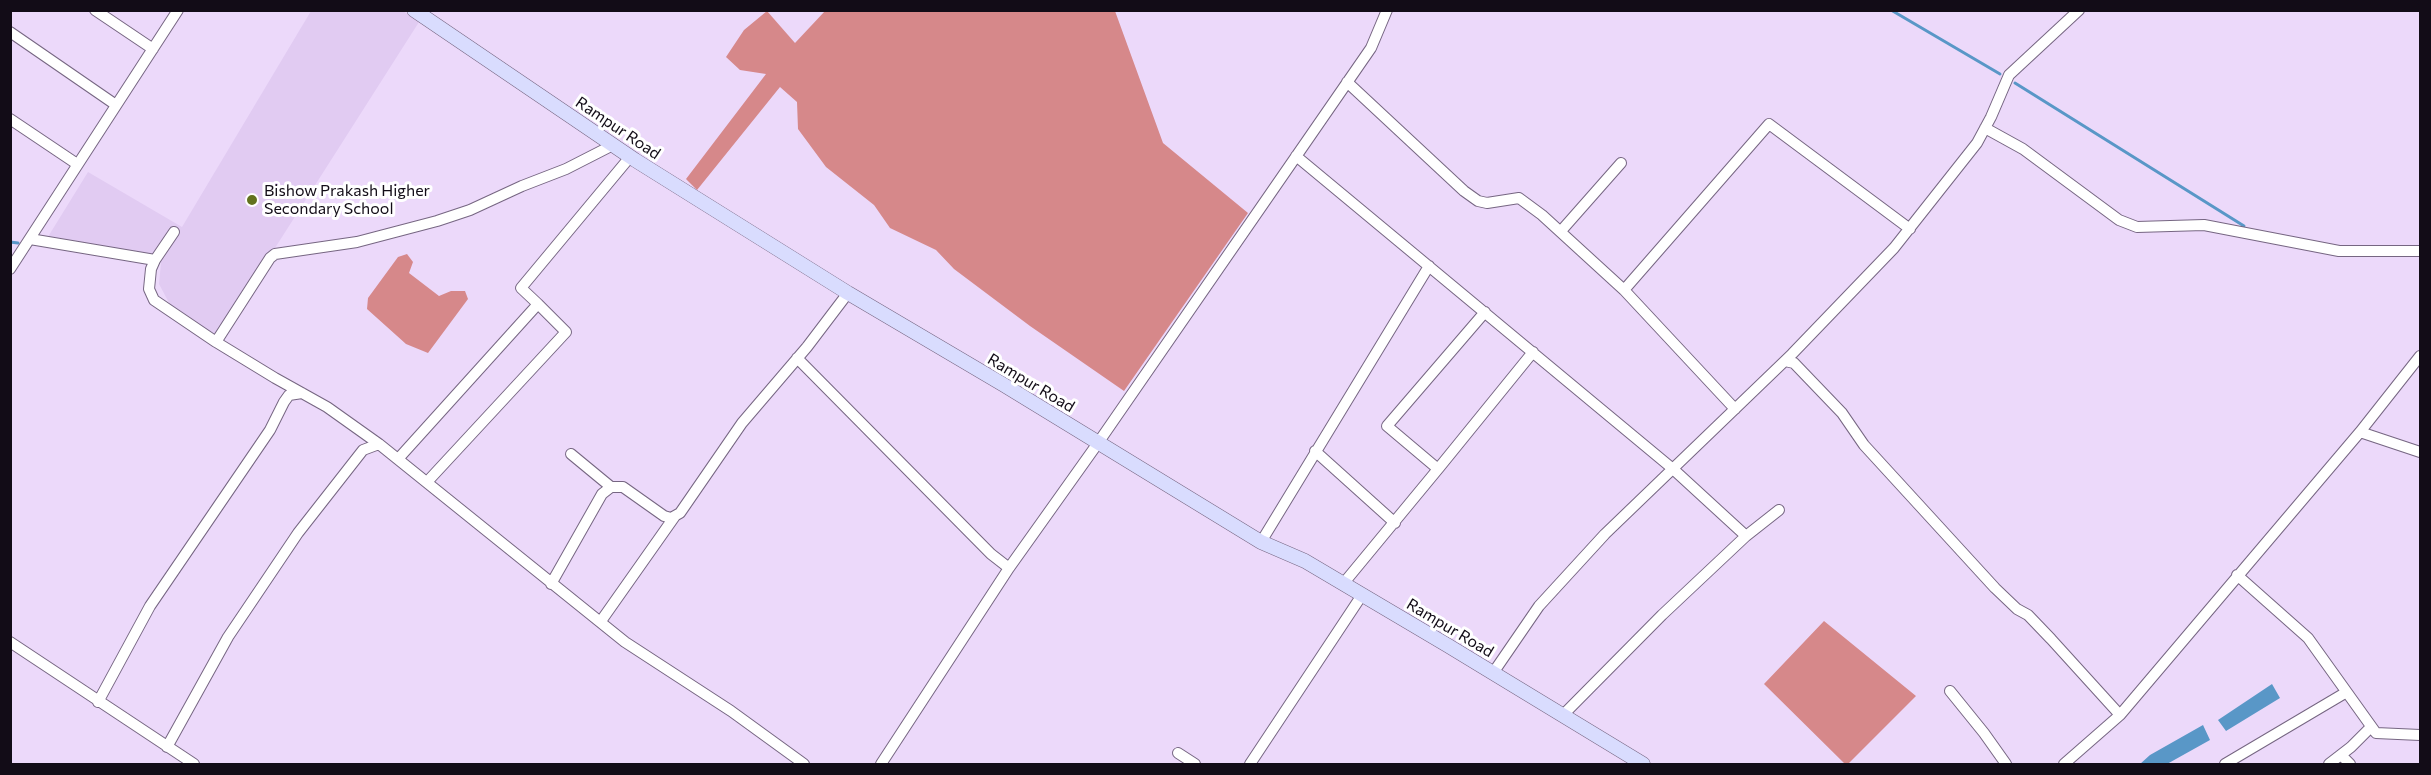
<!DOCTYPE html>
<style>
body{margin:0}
#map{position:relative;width:2431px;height:775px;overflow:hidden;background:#ecd9fa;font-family:Commissioner,sans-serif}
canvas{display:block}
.frame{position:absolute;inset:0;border:12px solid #120c17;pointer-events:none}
</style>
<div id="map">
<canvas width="2431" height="775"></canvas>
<div class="frame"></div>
</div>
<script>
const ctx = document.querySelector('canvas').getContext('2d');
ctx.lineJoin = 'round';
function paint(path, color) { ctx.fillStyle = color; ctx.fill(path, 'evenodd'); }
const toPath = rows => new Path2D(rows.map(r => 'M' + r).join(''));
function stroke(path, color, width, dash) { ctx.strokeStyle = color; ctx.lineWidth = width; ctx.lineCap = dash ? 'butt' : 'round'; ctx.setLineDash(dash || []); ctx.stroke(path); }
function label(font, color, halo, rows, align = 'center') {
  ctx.font = font + ' Commissioner,sans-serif'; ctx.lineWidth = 6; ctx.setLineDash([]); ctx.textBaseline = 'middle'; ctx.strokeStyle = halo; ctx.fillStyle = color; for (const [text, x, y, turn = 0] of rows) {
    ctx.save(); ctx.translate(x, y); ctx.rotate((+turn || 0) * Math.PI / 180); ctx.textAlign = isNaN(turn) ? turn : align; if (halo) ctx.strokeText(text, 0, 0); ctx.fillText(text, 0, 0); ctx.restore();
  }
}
paint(toPath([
 [311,11,403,11,419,22,275,248,216,334,175,314,159,284,161,263,155,260,46,240,88,172,182,227]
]), '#e1cbf2');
paint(toPath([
 [767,11,795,43,825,11,1115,11,1163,143,1248,213,1124,391,1030,326,954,269,936,250,890,228,874,205,826,167,798,129,797,102,780,87,697,190,686,179,766,74,740,70,726,57,744,30],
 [407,254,413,262,409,273,439,296,451,291,465,291,468,299,428,353,406,344,367,309,368,298,398,257],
 [1824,621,1916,696,1848,764,1845,764,1764,684]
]), '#d6888a');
paint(toPath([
 [2272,684,2280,698,2226,731,2218,720],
 [2203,725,2210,740,2167,764,2140,764,2150,755]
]), '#5997c7');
stroke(toPath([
 [1891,10,2000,74],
 [2015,83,2244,226],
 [10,242,18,243]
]), '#5997c7', 3);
const minor = toPath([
 [95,10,153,49],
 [10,32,116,105],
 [1347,82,1464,191,1478,201,1487,203,1519,198,1542,215,1624,290,1735,409],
 [10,119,77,164],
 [1985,128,2023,149,2119,220,2137,227,2204,225,2339,251,2420,251],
 [613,145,566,169,522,186,470,210,437,221,357,242,275,254,270,258,216,342,275,378,327,407,379,444,625,642,731,711,804,764],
 [1296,156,1673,469,1746,536],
 [1561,231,1621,163],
 [30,239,155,260,151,269,149,289,154,300,216,342],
 [155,260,174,232],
 [10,269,178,10],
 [1624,290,1769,124,1910,229],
 [797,358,991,554,1009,568],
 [1785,361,1794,363,1842,413,1864,445,1995,588,2017,609,2028,615,2051,639,2120,715],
 [2360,432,2420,452],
 [1315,451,1395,523],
 [571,454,611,487],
 [398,459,538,304,521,288,630,157],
 [1438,469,1533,352],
 [427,482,566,332,538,304],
 [1261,542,1429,266],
 [2237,575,2308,638,2376,733,2420,735],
 [551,584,602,494,611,487,623,487,664,516,671,518,680,513,742,423,807,347,848,293],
 [1343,584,1438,469,1387,426,1485,312],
 [601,621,675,516],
 [10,642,194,764],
 [1493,673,1539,606,1605,534,1792,354,1894,248,1977,143,1991,117,2009,75,2079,10],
 [1950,691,1984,733,2006,764],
 [98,702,150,606,270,430,284,402,289,395,302,393],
 [1562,716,1662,615,1746,536,1779,510],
 [167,747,228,637,298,533,363,450,379,444],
 [1178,753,1195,764],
 [2341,755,2350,764],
 [881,764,1009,568,1098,443,1371,48,1387,10],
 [1250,764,1362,595],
 [2064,764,2120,715,2360,432,2420,356],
 [2225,764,2345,693],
 [2329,764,2351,747,2371,727]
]);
const secondary = toPath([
 [414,10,635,160,848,293,1004,385,1261,542,1305,561,1447,645,1643,764]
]);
stroke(minor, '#766682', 12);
stroke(secondary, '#766682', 15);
stroke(minor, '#fff', 10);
stroke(secondary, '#d9dcfe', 14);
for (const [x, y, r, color] of [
 [252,200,6,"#62721e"]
]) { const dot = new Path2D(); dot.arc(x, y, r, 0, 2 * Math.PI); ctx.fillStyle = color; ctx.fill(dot); stroke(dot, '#fff', 2); }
label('16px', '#120c17', '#fff', [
 ["Rampur Road",618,128,34],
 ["Rampur Road",1031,383,31],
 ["Rampur Road",1450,628,31]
]);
label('16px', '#120c17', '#fff', [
 ["Bishow Prakash Higher",264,191],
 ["Secondary School",264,209]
], 'left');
</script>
